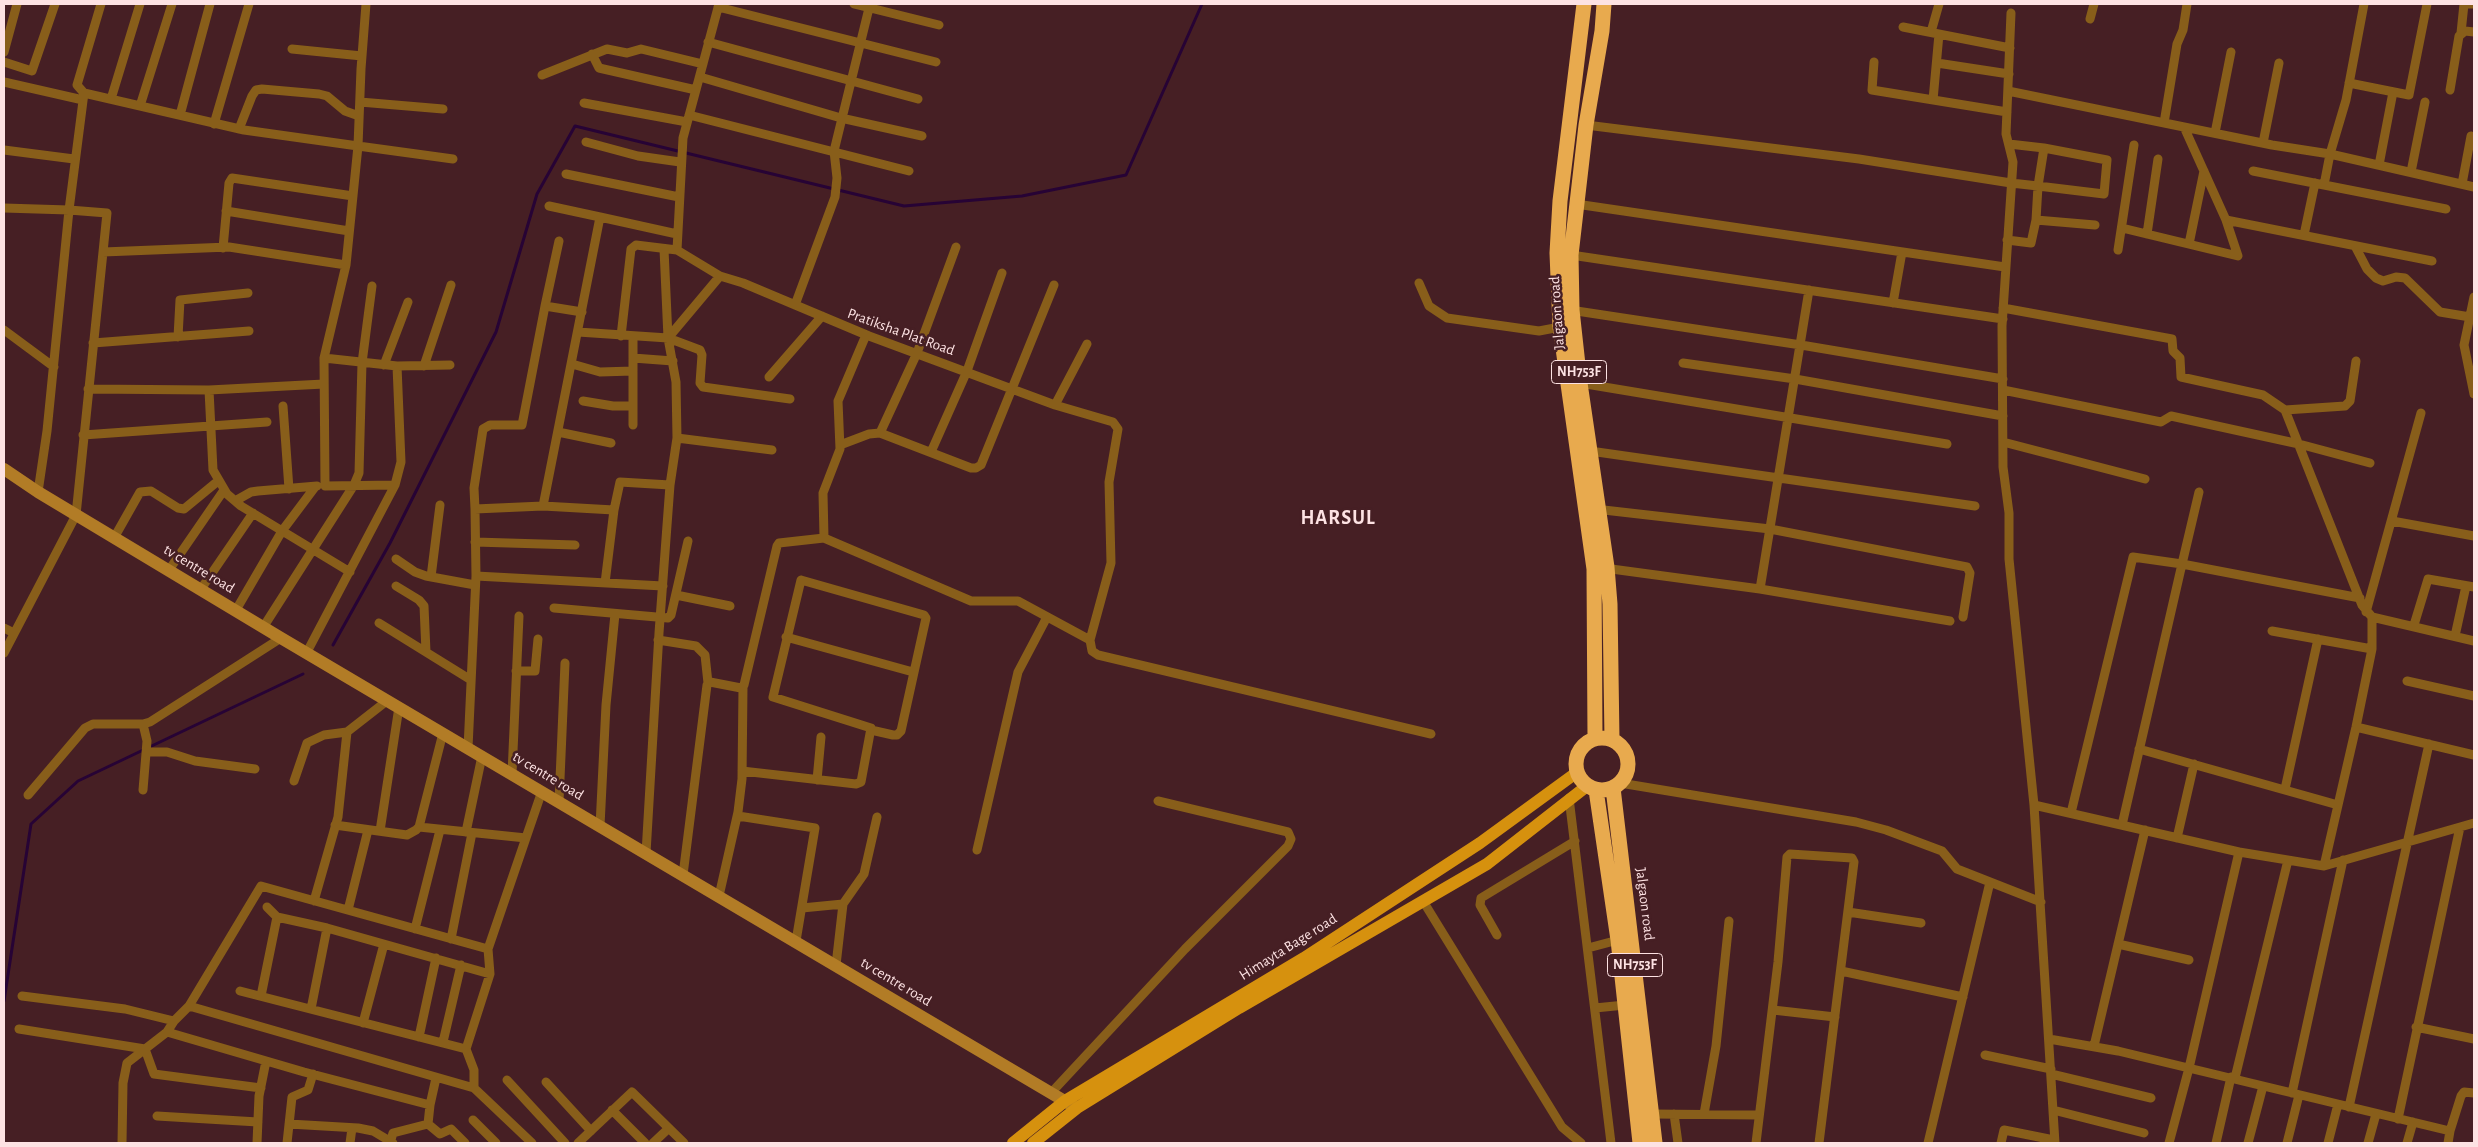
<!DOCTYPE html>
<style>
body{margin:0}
#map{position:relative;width:2478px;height:1147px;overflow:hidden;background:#461f24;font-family:"Alegreya Sans",sans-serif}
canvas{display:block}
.frame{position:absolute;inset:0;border:5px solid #fde2e3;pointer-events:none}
</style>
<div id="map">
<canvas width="2478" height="1147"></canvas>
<div class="frame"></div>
</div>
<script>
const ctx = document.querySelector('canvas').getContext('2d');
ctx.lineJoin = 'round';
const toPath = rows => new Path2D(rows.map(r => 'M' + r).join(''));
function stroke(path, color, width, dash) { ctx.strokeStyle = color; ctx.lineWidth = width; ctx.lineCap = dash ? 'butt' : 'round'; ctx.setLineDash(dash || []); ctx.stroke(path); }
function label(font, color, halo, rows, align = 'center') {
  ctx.font = font + ' "Alegreya Sans",sans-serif'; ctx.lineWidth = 5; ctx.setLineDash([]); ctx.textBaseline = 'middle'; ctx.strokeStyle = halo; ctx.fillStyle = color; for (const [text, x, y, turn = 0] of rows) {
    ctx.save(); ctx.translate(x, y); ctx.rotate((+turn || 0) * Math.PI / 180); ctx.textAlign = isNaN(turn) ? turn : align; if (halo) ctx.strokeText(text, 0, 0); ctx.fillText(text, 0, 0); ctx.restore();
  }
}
stroke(toPath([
 [333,645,390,543,496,332,537,194,575,126,904,206,1022,196,1126,175,1202,4],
 [4,1001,31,824,78,781,303,674]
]), '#270335', 3);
stroke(toPath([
 [366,4,361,69,358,146,453,159],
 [854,4,939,25],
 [2469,4,2474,4],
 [718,7,936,62],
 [2011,13,2006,134,2013,162,2002,326,2003,467,2009,513,2009,559,2034,805,2055,1143],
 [2090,19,2094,4],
 [1903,27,2010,48],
 [1931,32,1939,4],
 [2461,33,2464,4],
 [708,42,918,99],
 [292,49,362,56],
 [4,52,17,4],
 [592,54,599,68,696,90],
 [4,62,32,71,55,4],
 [1874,62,1872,90,2007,112],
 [1937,63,2009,74],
 [542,75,607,49,627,53,641,49,703,64],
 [700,77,841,118,922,136],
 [4,82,83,100],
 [2349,83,2409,95,2427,4],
 [2450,90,2459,36,2465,31,2474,32],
 [2008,91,2272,145,2330,154,2474,187],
 [84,93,77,85,101,4],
 [111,99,140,4],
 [1933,100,1939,34],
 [360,102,443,109],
 [584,103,687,122],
 [140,106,172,4],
 [180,115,210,4],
 [689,115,909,171],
 [2164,123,2177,44,2183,30,2187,4],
 [214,124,249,4],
 [1586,125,1859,159,2011,183,2038,186,2104,194,2107,160,2044,148,2038,186,2036,220],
 [2184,127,2226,220,2432,261],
 [239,129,252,96,256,90,262,89,319,94,327,96,345,111,359,116],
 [2215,133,2231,52],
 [586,142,638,156,680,162],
 [2263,143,2279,63],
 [2009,144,2044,148],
 [4,150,74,159],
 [2379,165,2393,92],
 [2253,171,2446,209],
 [2411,172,2425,102],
 [566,174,679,197],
 [2462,184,2471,136],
 [2324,185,2330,154,2346,100,2364,4],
 [1576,204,2005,267],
 [549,206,600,217],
 [4,208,69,210,47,431,38,492],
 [226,211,349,231],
 [2122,228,2238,256,2226,220],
 [2147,234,2158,159],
 [2304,235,2315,183],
 [2007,240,2031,243,2036,220,2095,225],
 [2189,244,2204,171],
 [2355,246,2367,269,2376,278,2383,281,2396,277,2405,278,2440,312,2470,317],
 [223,248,229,183,232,178,353,196],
 [664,249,668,338],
 [677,250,683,138,719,4],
 [2118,250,2134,145],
 [103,252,229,247,346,265],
 [1571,255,2003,319],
 [1419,283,1429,306,1447,318,1539,331,1560,327],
 [2474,297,2464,345,2474,394],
 [1893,303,1902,252],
 [795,305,835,197,837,178,834,151,870,4],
 [545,306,559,241],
 [2003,308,2172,339,2173,351,2180,358,2181,377,2263,395,2285,410,2362,605,2372,617,2372,649,2356,727,2324,866],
 [1570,310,1801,345,2003,379],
 [4,330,54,367],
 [578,332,668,338,700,350,702,355,700,383,703,387,790,399],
 [866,335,838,401,840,449,823,493,824,538,971,601,1018,601,1090,640],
 [621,336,631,249,636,245,677,250,720,276,743,283,869,336,1055,405,1087,344],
 [633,336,633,425],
 [178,337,180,300,248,293],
 [93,343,249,331],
 [324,358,397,366,450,365],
 [633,358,673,361],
 [1683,363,1795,379,2003,416],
 [572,364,600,372,633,371],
 [384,365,408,302],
 [424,366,451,285],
 [769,377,822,316],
 [1580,383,1947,444],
 [88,389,209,390,324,384],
 [209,390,213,470,227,494,241,506,350,572],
 [2003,390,2161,422,2171,416,2299,444,2370,463],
 [583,401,613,406,633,406],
 [1055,405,1113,422,1118,429,1109,482,1111,563,1090,640,1092,651,1098,655,1431,734],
 [283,406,289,489],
 [2285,410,2345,406,2350,401,2356,361],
 [558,432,611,443],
 [880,433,917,353,956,247],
 [83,435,267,422],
 [677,438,772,450],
 [2003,442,2145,479],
 [840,445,869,434,880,433,971,468,976,468,981,465,1054,285],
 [1590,451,1975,506],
 [931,452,967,371,1002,273],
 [395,485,401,462,397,366],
 [235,501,251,492,258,491,317,486],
 [543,506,614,510],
 [475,509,474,488,483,429,490,425,522,425,545,306,582,312],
 [1595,509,1770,529,1967,567,1970,573,1963,617],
 [2392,521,2474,536],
 [114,538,140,492,151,491,178,508,184,509,218,481],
 [475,542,575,545],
 [396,559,415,572,426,576,475,585],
 [1604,568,1760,589,1950,621],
 [169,570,224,490],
 [476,576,663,586],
 [431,577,440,505],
 [605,583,614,510,620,482,670,485],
 [396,586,419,600,424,606,426,652],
 [201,589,253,513],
 [1760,589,1809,290],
 [676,595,730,606],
 [554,608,668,618,671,615,688,541],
 [236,610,282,531,315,487],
 [2366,612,2421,413],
 [2372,617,2474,641],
 [379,623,471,680],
 [2414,625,2428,579,2474,587],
 [264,626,354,485,359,473,362,363,372,286],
 [4,628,14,633],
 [2272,631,2372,649],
 [2455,636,2466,586],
 [786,637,913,672],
 [658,640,696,646,705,655,708,683],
 [4,653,76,515,107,213,69,210,84,93,244,130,358,146,346,265,324,358,325,486,395,485,307,652],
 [516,671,535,671,538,639],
 [2407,681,2474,696],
 [2356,727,2474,755],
 [468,748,476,576,475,509,543,506,600,217,677,234],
 [2139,749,2338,805],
 [146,752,167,752,195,761,255,769],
 [742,771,856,784,861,782,871,728,773,697,801,580,924,615,926,618,901,731,897,735,893,735,871,730],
 [512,774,519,616],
 [817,780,821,737],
 [294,781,307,743,324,735,347,732],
 [1620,783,1856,822,1886,830,1942,851,1957,869,2041,902],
 [2285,789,2318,639],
 [143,790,147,741,143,724],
 [28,795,85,728,93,724,143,724,150,722,281,638],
 [1569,798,1611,1143],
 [559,802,565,663],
 [2034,805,2239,852,2324,866,2474,823],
 [2071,813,2133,557,2182,564,2199,492],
 [738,816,815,828,796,941],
 [335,825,407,835,416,830,419,827,443,733],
 [2122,825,2182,564,2360,598],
 [600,826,606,705,615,614],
 [419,827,526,838],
 [380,831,399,707],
 [466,832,482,756],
 [2177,838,2194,764],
 [977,850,1018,672,1047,617],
 [646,853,659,633,670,485,677,438,676,382,668,338,720,276],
 [683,875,707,685,710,682,741,688,744,685,777,546,779,543,824,538],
 [719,896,738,812,742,779,743,687],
 [314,901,338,817,347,732,388,700],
 [1423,901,1562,1127,1581,1143],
 [267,907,277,917,327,928,490,974],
 [802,908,843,904],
 [348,910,368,830],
 [1848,912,1921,923],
 [415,929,440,830],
 [1497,935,1480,905,1481,898,1575,841],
 [451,939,472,833],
 [2118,944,2189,960],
 [1588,948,1618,940],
 [836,965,843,904,864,874,877,817],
 [1841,971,1963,997],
 [240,991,466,1049,490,974,488,949],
 [22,996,125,1009,174,1021],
 [261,996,277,917],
 [189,1006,474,1088,532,1143],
 [1595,1008,1625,1005],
 [311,1009,327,928],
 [1773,1010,1835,1017],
 [363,1023,384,944],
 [2416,1027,2474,1039],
 [19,1029,145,1049,154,1074,261,1088],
 [419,1037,436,958],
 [2049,1039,2118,1051,2450,1131,2448,1143],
 [443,1042,461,965],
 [2094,1046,2145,830],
 [466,1049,474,1070,474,1088],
 [1985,1055,2051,1069],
 [2051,1074,2151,1098],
 [2235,1078,2288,860],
 [507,1080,565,1143],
 [546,1082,591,1131],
 [1051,1093,1185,949,1288,846,1291,839,1288,832,1158,801],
 [2292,1093,2343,860],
 [430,1105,436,1078],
 [2349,1107,2429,744],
 [612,1110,645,1143],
 [2053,1110,2144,1133],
 [1652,1114,1759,1115],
 [1674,1114,1678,1143],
 [1704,1114,1716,1046,1729,921],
 [157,1116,258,1122],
 [2398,1119,2460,827],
 [473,1120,496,1143],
 [289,1124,358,1128,373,1131,393,1143],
 [2450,1131,2461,1096,2464,1092,2474,1093],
 [122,1143,123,1083,127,1063,167,1032],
 [257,1143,259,1096,266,1061],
 [287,1143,292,1097,308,1090,313,1074],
 [350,1143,352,1128],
 [390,1143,393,1133,428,1124],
 [465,1143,451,1129,440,1134,428,1124,430,1105,304,1072,167,1032,174,1021,189,1006,261,886,488,949,542,791],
 [578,1143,632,1092,684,1143],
 [653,1143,669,1128],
 [1756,1143,1778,962,1787,857,1790,854,1852,858,1854,862,1819,1143],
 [1928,1143,1990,882],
 [2001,1143,2004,1130,2054,1140],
 [2169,1143,2189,1068,2239,852],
 [2216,1143,2231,1077],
 [2248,1143,2263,1086],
 [2287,1143,2299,1095],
 [2328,1143,2338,1104],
 [2368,1143,2376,1114],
 [2407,1143,2413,1122]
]), '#885e1a', 9);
stroke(toPath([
 [4,469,38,492,281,638,1073,1106]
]), '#b27c26', 12);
stroke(toPath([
 [1013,1143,1065,1101,1304,958,1480,843,1576,773],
 [1033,1143,1077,1108,1239,1008,1487,864,1587,786]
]), '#d6910e', 12);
stroke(toPath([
 [1584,4,1560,201,1557,253,1560,327,1594,569,1595,738],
 [1604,4,1602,31,1586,125,1571,255,1572,310,1580,383,1607,567,1610,604,1612,740],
 '1576 764a26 26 0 1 1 52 0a26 26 0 1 1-52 0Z',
 [1613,788,1655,1143],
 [1596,790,1618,940,1640,1143]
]), '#e8aa4e', 15);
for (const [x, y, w] of [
 [1579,372,55],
 [1635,965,55]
]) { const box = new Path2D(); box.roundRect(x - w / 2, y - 11.5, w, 23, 4); ctx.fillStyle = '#461f24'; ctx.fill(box); stroke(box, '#fde2e3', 1); }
label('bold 14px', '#fde2e3', null, [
 ["NH753F",1579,372],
 ["NH753F",1635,965]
]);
label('15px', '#fde2e3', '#461f24', [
 ["Jalgaon road",1557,313,-94],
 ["Pratiksha Plat Road",901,332,20],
 ["tv centre road",199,569,31],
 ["tv centre road",548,776,31],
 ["Jalgaon road",1645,904,83],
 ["Himayta Bage road",1288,947,-32],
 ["tv centre road",896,982,31]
]);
ctx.letterSpacing = '1px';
label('bold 20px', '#fde2e3', '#461f24', [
 ["HARSUL",1338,518]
]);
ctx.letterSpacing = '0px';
</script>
